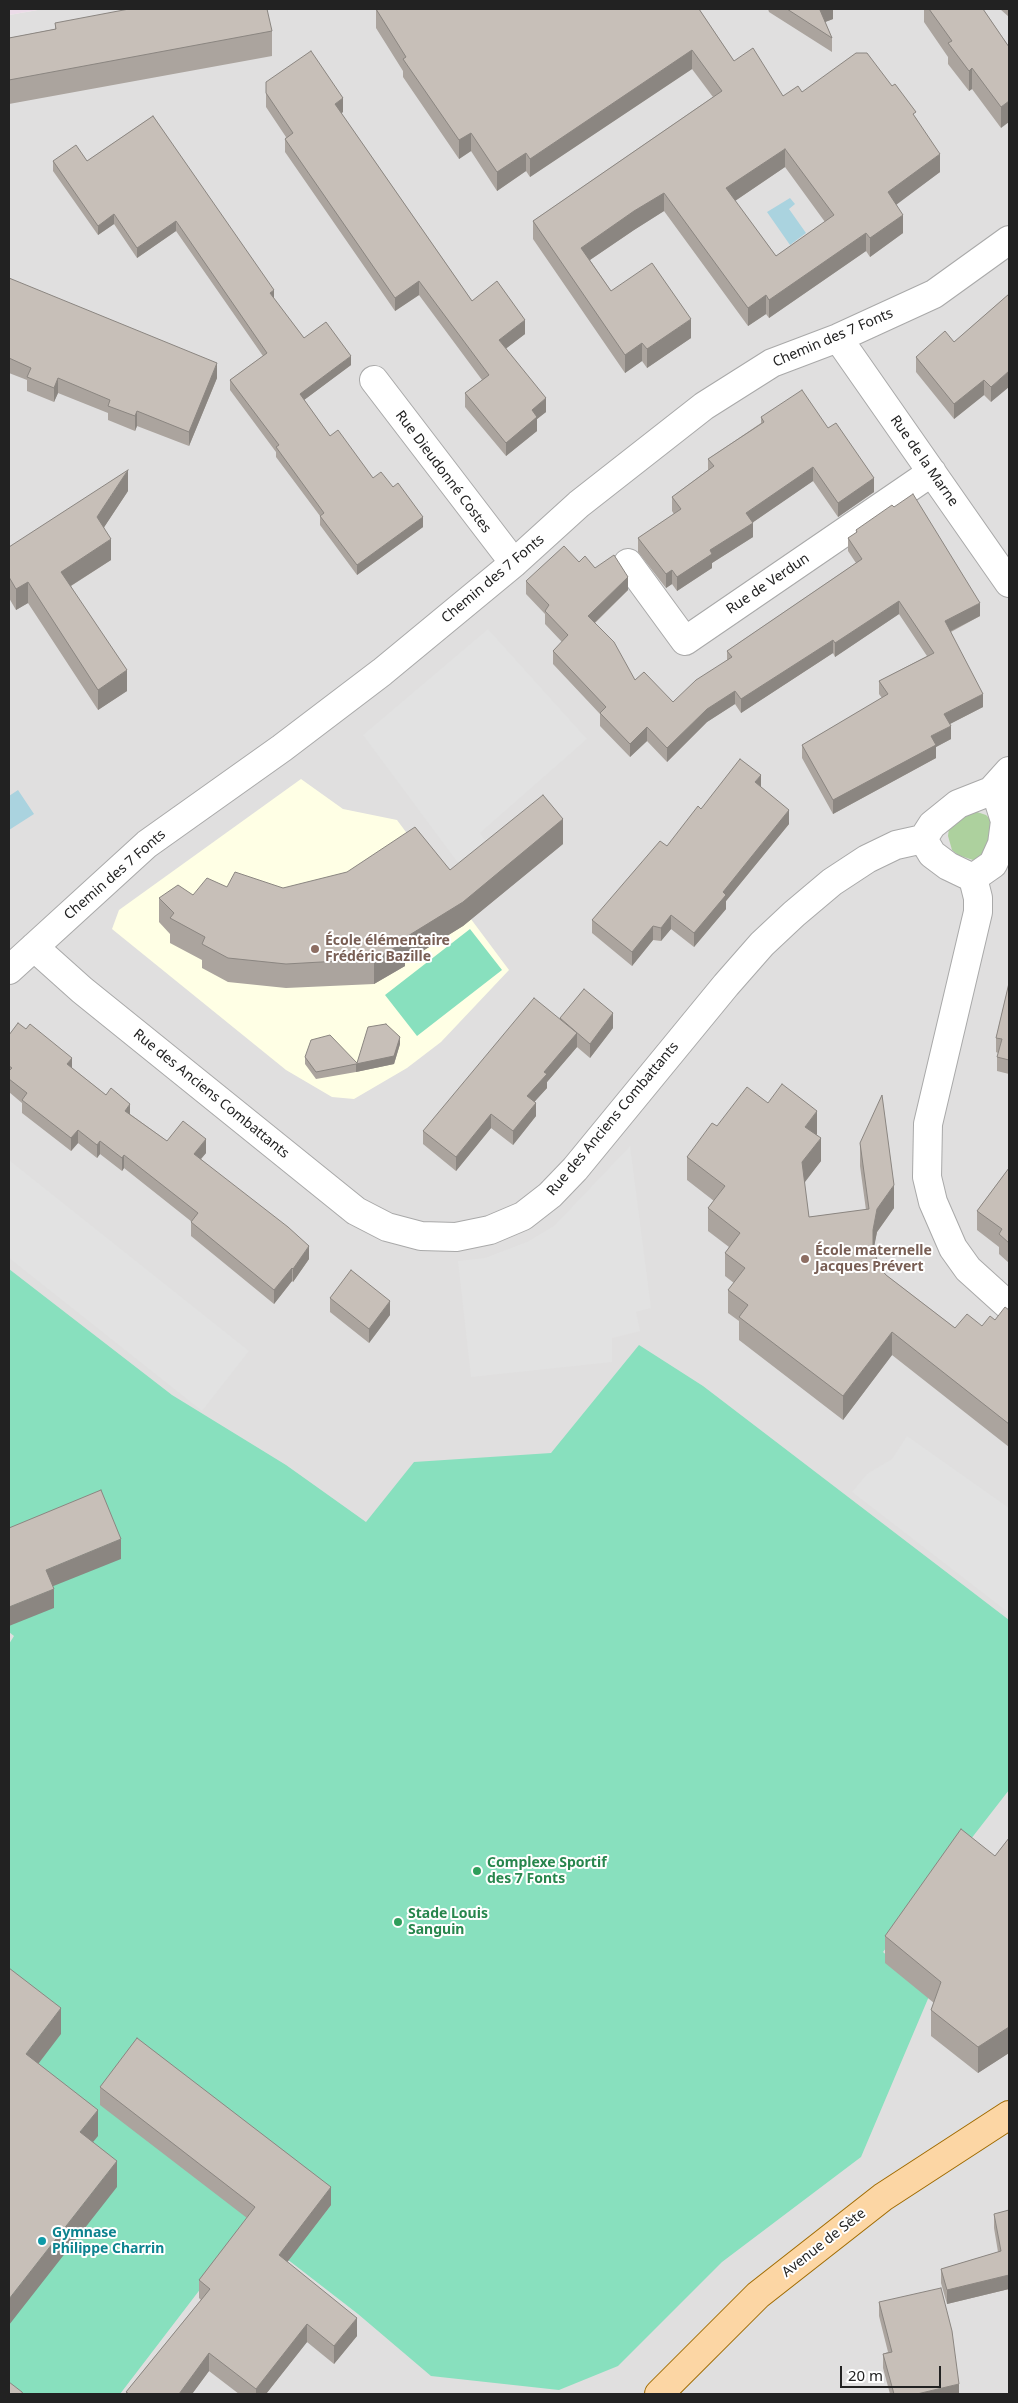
<!DOCTYPE html>
<meta charset="utf-8">
<style>
body{margin:0}
#map{position:relative;width:1018px;height:2403px;overflow:hidden;background:#f2efe9;font-family:"Noto Sans",sans-serif}
canvas{display:block}
.frame{position:absolute;inset:0;border:10px solid #222;pointer-events:none}
.scale{position:absolute;left:840px;top:2366px;width:101px;height:22px;box-sizing:border-box;border:2px solid #222;border-top:0;padding-left:6px;font-size:15px;line-height:18px;white-space:nowrap;color:#222;-webkit-text-stroke:4px #fff;paint-order:stroke}
</style>
<div id="map">
<canvas width="1018" height="2403"></canvas>
<div class="frame"></div>
<div class="scale">20 m</div>
</div>
<script>
const ctx = document.querySelector('canvas').getContext('2d');
ctx.lineJoin = 'round';
function paint(path, color) { ctx.fillStyle = color; ctx.fill(path, 'evenodd'); }
const toPath = rows => new Path2D(rows.map(r => 'M' + r).join(''));
function stroke(path, color, width, dash) { ctx.strokeStyle = color; ctx.lineWidth = width; ctx.lineCap = dash ? 'butt' : 'round'; ctx.setLineDash(dash || []); ctx.stroke(path); }
function label(font, color, halo, rows, align = 'center') {
  ctx.font = font + ' "Noto Sans",sans-serif'; ctx.lineWidth = 4; ctx.setLineDash([]); ctx.textBaseline = 'middle'; ctx.strokeStyle = halo; ctx.fillStyle = color; for (const [text, x, y, turn = 0] of rows) {
    ctx.save(); ctx.translate(x, y); ctx.rotate((+turn || 0) * Math.PI / 180); ctx.textAlign = isNaN(turn) ? turn : align; if (halo) ctx.strokeText(text, 0, 0); ctx.fillText(text, 0, 0); ctx.restore();
  }
}
paint(toPath([
 [43,9,1009,9,1009,2394,9,2394,9,15]
]), '#e0dfdf');
paint(toPath([
 [9,9,43,9,9,15]
]), '#ebdbe8');
paint(toPath([
 [301,779,343,809,397,820,509,970,441,1042,407,1068,354,1099,332,1097,286,1070,112,929,119,910]
]), '#ffffe5');
paint(toPath([
 [971,810,986,815,991,820,996,835,980,858,973,860,958,855,952,850,948,836,949,828]
]), '#add19e');
paint(toPath([
 [470,929,502,970,417,1036,385,995],
 [9,1269,172,1395,286,1465,366,1522,414,1462,551,1453,639,1345,703,1386,1009,1620,1009,1790,883,1952,930,1994,861,2157,722,2262,618,2366,559,2390,431,2376,358,2314,247,2228,120,2394,9,2394,9,1644,14,1636,9,1632]
]), '#88e0be');
paint(toPath([
 [488,629,587,739,480,833,489,846,461,867,363,735],
 [630,1146,651,1308,636,1312,640,1331,612,1338,612,1362,471,1377,458,1261,485,1258,527,1242,554,1226],
 [9,1160,249,1351,202,1411,9,1258],
 [907,1436,1009,1508,1009,1613,852,1492,867,1474,892,1459]
]), '#e2e2e2');
paint(toPath([
 [790,198,795,204,789,209,806,233,790,245,767,212],
 [18,790,34,814,9,830,9,796]
]), '#aad3df');
const minor = toPath([
 [838,338,1009,583],
 [374,380,514,563],
 [628,563,685,641,932,472],
 [991,791,1009,771],
 [973,878,978,898,978,912,928,1124,927,1177,933,1202,953,1248,968,1269,1009,1306],
 [34,947,82,990,356,1211,387,1227,421,1236,456,1237,490,1230,523,1216,550,1195,575,1169,726,985,762,944,794,914,832,882,867,859,896,845,923,839,932,825,958,804,991,791,998,799,1005,821,1002,844,993,864,973,878,948,866,932,854,923,839],
 [9,970,147,844,282,748,382,672,514,563,579,504,704,406,772,363,838,338,934,294,1009,240]
]);
const major = toPath([
 [659,2394,758,2295,883,2197,1009,2115]
]);
stroke(minor, '#a9a9a9', 30);
stroke(major, '#a06b00', 30);
stroke(minor, '#fff', 28);
stroke(major, '#fcd6a4', 28);
paint(toPath([
 [376,9,699,9,734,61,783,96,802,92,916,118,940,172,896,204,903,233,870,257,866,251,769,318,766,314,748,326,664,211,634,230,590,260,611,291,691,338,647,368,642,361,625,373,533,239,533,221,713,97,692,69,530,177,526,171,497,191,471,151,459,159,403,77,403,71,376,28],
 [785,167,825,222,776,256,735,201],
 [768,9,833,9,833,19,825,22,832,38,832,52,769,12],
 [924,9,983,9,1009,47,1001,128,972,89,969,91,948,64,948,57,924,22],
 [1000,9,1009,9,1009,17],
 [55,23,272,31,272,56,9,104,9,38,55,29],
 [266,82,343,112,341,113,472,301,525,334,506,348,546,412,537,419,537,431,506,456,465,407,465,393,482,380,419,295,395,311,285,152,285,139,286,137,266,107],
 [153,116,274,299,304,338,351,365,304,400,330,436,423,527,357,575,320,525,320,516,276,457,276,452,230,390,230,380,263,356,176,231,137,258,114,224,98,235,53,171,53,161,87,161],
 [9,278,217,378,189,446,137,426,135,431,108,420,108,413,58,393,54,402,27,391,27,380,9,373],
 [1009,294,991,402,984,395,954,419,916,372,916,357,954,342],
 [761,417,828,428,874,492,838,517,813,481,752,523,753,537,712,563,712,568,677,591,672,584,666,588,638,552,638,538,674,514,672,511,672,497,708,470,708,459,761,423],
 [128,491,104,527,111,560,71,586,127,691,98,710,28,603,16,610,9,598,9,547],
 [856,530,980,616,951,632,983,707,950,724,951,739,936,747,936,758,833,814,802,758,802,745,882,698,879,694,879,681,927,656,899,614,835,657,833,653,741,713,735,704,707,722,667,762,647,741,630,757,600,726,600,714,553,664,553,651,562,642,545,624,545,614,526,594,526,581,579,562,595,568,628,590,595,623,635,680,673,702,727,660,727,651,856,563,848,551,848,538,856,533],
 [761,787,789,824,726,901,726,909,694,947,671,929,661,941,653,940,632,966,592,933,592,920,667,846,701,809],
 [563,844,463,926,405,962,405,966,374,984,286,988,228,982,202,968,202,960,170,943,170,934,159,922,159,898,193,895,227,887,283,888,450,870],
 [1009,983,1009,1074,997,1071,997,1057,998,1053,996,1052,996,1038],
 [560,1018,613,1028,590,1058,577,1047,547,1082,547,1088,534,1102,536,1116,513,1145,491,1128,456,1171,423,1144,423,1131,560,1019],
 [9,1035,72,1068,130,1114,167,1141,206,1153,201,1159,309,1259,293,1282,292,1281,274,1304,191,1236,191,1222,192,1222,124,1168,122,1171,100,1154,97,1158,78,1143,71,1151,22,1113,22,1103,9,1092],
 [400,1044,394,1064,356,1072,316,1079,305,1064,305,1057,357,1063],
 [768,1103,817,1134,817,1135,821,1161,804,1182,809,1217,866,1210,860,1166,860,1143,894,1208,877,1232,873,1250,881,1269,886,1275,955,1328,982,1326,995,1320,1009,1310,1009,1447,892,1355,843,1420,739,1340,739,1321,728,1313,728,1290,734,1283,725,1276,725,1253,729,1247,708,1231,708,1208,714,1201,687,1180,687,1157,717,1126],
 [1009,1168,1009,1263,999,1254,999,1247,977,1230,977,1211],
 [330,1298,390,1315,369,1343,330,1312],
 [1009,1838,1009,2053,978,2073,931,2036,931,2010,934,2003,885,1963,885,1936,995,1856],
 [100,2087,331,2205,287,2262,357,2336,334,2364,307,2342,266,2394,239,2394,209,2371,192,2394,126,2394,126,2392,201,2300,199,2298,199,2280,247,2218,100,2105],
 [994,2214,1009,2289,947,2304,941,2283,941,2269,998,2252,994,2228],
 [879,2302,959,2394,890,2394,883,2368,883,2354,888,2352,879,2316]
]), '#aba49e');
paint(toPath([
 [822,9,833,9,833,19,820,24,820,10],
 [692,50,692,69,530,177,530,159],
 [972,68,972,89,969,91,969,71],
 [343,98,343,112,335,118,335,104],
 [1009,101,1009,122,1001,128,1001,107],
 [471,133,471,151,459,159,459,140],
 [785,149,785,167,726,207,726,188],
 [526,153,526,171,497,191,497,172],
 [940,154,940,172,888,211,888,192],
 [664,193,664,211,634,230,581,266,581,248,634,211],
 [114,214,114,224,98,235,98,226],
 [903,215,903,233,870,257,870,238],
 [176,221,176,231,137,258,137,248],
 [866,233,866,251,769,318,769,300],
 [419,281,419,295,395,311,395,298],
 [274,290,274,300,270,293],
 [766,295,766,314,748,326,748,308],
 [691,319,691,338,647,368,647,349],
 [525,320,525,334,499,354,499,340],
 [642,343,642,361,625,373,625,355],
 [351,356,351,365,300,403,300,394],
 [217,363,217,378,189,446,189,432],
 [1009,371,1009,387,991,402,991,387],
 [58,378,58,393,54,402,54,388],
 [984,380,984,395,954,419,954,404],
 [546,398,546,412,537,419,537,431,506,456,506,443,532,410],
 [137,411,137,426,135,431,135,416],
 [813,467,813,481,746,527,746,513],
 [128,470,128,491,97,538,97,517],
 [874,478,874,492,838,517,838,503],
 [423,517,423,527,357,575,357,565],
 [753,523,753,537,712,563,712,568,677,591,677,577,710,550],
 [111,539,111,560,61,592,61,572],
 [672,570,672,584,666,588,666,574],
 [628,577,628,590,588,629,588,616],
 [28,582,28,603,16,610,16,589],
 [899,601,899,614,835,657,835,643],
 [980,603,980,616,945,634,945,621],
 [833,640,833,653,741,713,741,699],
 [127,670,127,691,98,710,98,690],
 [735,691,735,704,707,722,667,762,667,748,707,709],
 [983,694,983,707,944,727,944,714],
 [951,726,951,739,936,747,936,758,833,814,833,800,931,736],
 [647,727,647,741,630,757,630,744],
 [761,775,761,789,755,782],
 [789,810,789,824,726,901,726,909,694,947,694,933,723,892],
 [563,819,563,844,463,926,405,962,405,966,374,984,374,959,403,939],
 [671,915,671,929,661,941,661,928],
 [653,926,653,940,632,966,632,952],
 [613,1013,613,1028,590,1058,590,1044],
 [577,1033,577,1047,547,1082,547,1088,527,1110,527,1096,544,1072],
 [400,1037,400,1044,394,1064,356,1072,356,1064],
 [72,1058,72,1071,67,1064],
 [536,1103,536,1116,513,1145,513,1131],
 [130,1104,130,1117,125,1111],
 [817,1111,817,1134,805,1150,805,1127],
 [491,1114,491,1128,456,1171,456,1157],
 [78,1130,78,1143,71,1151,71,1138],
 [821,1138,821,1161,802,1186,802,1162],
 [206,1139,206,1153,194,1167,194,1154],
 [100,1141,100,1154,97,1158,97,1145],
 [124,1155,124,1168,122,1171,122,1158],
 [894,1185,894,1208,877,1232,873,1253,873,1230,877,1209],
 [309,1246,309,1259,293,1282,293,1269],
 [292,1268,292,1281,274,1304,274,1290],
 [390,1301,390,1315,369,1343,369,1329],
 [892,1332,892,1355,843,1420,843,1396],
 [121,1539,121,1559,46,1589,46,1570],
 [54,1589,54,1608,9,1626,9,1607],
 [61,2008,61,2034,26,2080,26,2054],
 [1009,2027,1009,2053,978,2073,978,2047],
 [98,2110,98,2136,80,2158,80,2132],
 [117,2161,117,2187,9,2325,9,2299],
 [331,2187,331,2205,279,2273,279,2255],
 [1009,2275,1009,2289,947,2304,947,2290],
 [357,2318,357,2336,334,2364,334,2346],
 [307,2324,307,2342,266,2394,256,2394,256,2389],
 [209,2353,209,2371,192,2394,179,2394],
 [959,2384,959,2394,917,2394]
]), '#8b8681');
const building = toPath([
 [129,9,267,9,272,31,9,80,9,38,56,29,55,23,129,9],
 [376,9,699,9,734,61,753,48,783,96,798,86,802,92,856,53,867,53,892,86,895,84,916,112,913,114,940,154,888,192,903,215,870,238,866,233,769,300,766,295,748,308,664,193,634,211,581,248,611,291,652,263,691,319,647,349,642,343,625,355,533,221,722,91,692,50,530,159,526,153,497,172,471,133,459,140,403,59,406,57,376,9],
 [785,149,834,215,776,256,726,188,785,149],
 [787,9,822,9,820,10,832,38,787,9],
 [929,9,983,9,1009,47,1009,101,1001,107,972,68,969,71,948,43,952,41,929,9],
 [311,51,343,98,335,104,472,301,497,281,525,320,499,340,546,398,532,410,537,417,506,443,465,393,489,375,419,281,395,298,285,139,293,133,266,93,266,82,311,51],
 [153,116,274,290,270,293,304,338,326,322,351,356,300,394,330,436,338,430,373,478,381,472,393,487,398,483,423,517,357,565,320,516,324,513,276,447,279,445,230,380,267,353,176,221,137,248,114,214,98,226,53,161,76,145,87,161,153,116],
 [9,278,217,363,189,432,137,411,135,416,108,406,110,400,58,378,54,388,27,377,31,368,9,358,9,278],
 [1009,294,1009,371,991,387,984,380,954,404,916,357,945,331,954,342,1009,294],
 [802,390,828,428,836,423,874,478,838,503,813,467,746,513,753,523,710,550,712,554,677,577,672,570,666,574,638,538,681,509,672,497,714,466,708,459,764,422,761,417,802,390],
 [128,470,97,517,111,539,61,572,127,670,98,690,28,582,16,589,9,577,9,547,128,470],
 [913,494,980,603,945,621,983,694,944,714,951,726,931,736,936,745,833,800,802,745,888,694,879,681,934,653,899,601,835,643,833,640,741,699,735,691,707,709,667,748,647,727,630,744,600,713,606,707,553,651,568,635,545,611,549,605,526,581,564,546,579,562,585,556,595,568,614,555,628,577,588,616,614,642,635,680,644,672,673,702,696,680,732,657,727,651,862,559,848,538,857,532,856,530,892,505,894,507,913,494],
 [740,759,761,775,755,782,789,810,723,892,726,895,694,933,671,915,661,928,653,926,632,952,592,920,660,841,667,846,698,806,701,809,740,759],
 [543,795,563,819,463,902,403,939,405,942,374,959,286,964,228,958,202,944,205,937,170,918,174,913,159,898,178,885,193,895,207,878,227,887,235,872,283,888,347,872,415,827,450,870,543,795],
 [1009,983,1009,1060,997,1057,1002,1039,996,1038,1009,983],
 [584,989,613,1013,590,1044,560,1018,584,989],
 [534,998,577,1033,544,1072,547,1074,527,1096,536,1103,513,1131,491,1114,456,1157,423,1131,534,998],
 [18,1023,26,1029,30,1024,72,1058,67,1064,106,1095,111,1088,130,1104,125,1111,167,1141,183,1121,206,1139,194,1154,288,1227,309,1246,293,1269,292,1268,274,1290,191,1222,198,1213,124,1155,122,1158,100,1141,97,1145,78,1130,71,1138,22,1100,27,1093,9,1079,9,1071,12,1068,9,1066,9,1035,18,1023],
 [386,1024,400,1037,394,1056,356,1064,316,1072,305,1057,311,1040,330,1035,357,1063,368,1027,386,1024],
 [782,1084,817,1111,805,1127,821,1138,802,1162,809,1217,869,1209,860,1143,882,1095,894,1185,877,1209,873,1230,873,1250,881,1269,886,1275,955,1328,967,1314,982,1326,990,1316,995,1320,1005,1307,1009,1310,1009,1424,892,1332,843,1396,739,1317,748,1305,728,1290,745,1268,725,1253,740,1233,708,1208,725,1186,687,1157,712,1123,717,1126,747,1087,768,1103,782,1084],
 [1009,1168,1009,1243,999,1234,1002,1229,977,1211,1009,1168],
 [351,1270,390,1301,369,1329,330,1298,351,1270],
 [101,1490,121,1539,46,1570,54,1589,9,1607,9,1528,101,1490],
 [961,1829,995,1856,1009,1838,1009,2027,978,2047,931,2010,941,1982,885,1936,961,1829],
 [9,1968,61,2008,26,2054,98,2110,80,2132,117,2161,9,2299,9,1968],
 [137,2038,331,2187,279,2255,357,2318,334,2346,307,2324,256,2389,209,2353,179,2394,129,2394,126,2392,210,2289,199,2280,255,2207,100,2087,137,2038],
 [1009,2210,1009,2275,947,2290,941,2269,1001,2251,994,2214,1009,2210],
 [941,2288,952,2331,959,2384,917,2394,894,2394,883,2354,892,2352,879,2302,941,2288],
 [9,2382,22,2392,23,2394,9,2394,9,2382]
]);
paint(building, '#c7bfb8');
stroke(building, '#8b8681', 1);
for (const [x, y, r, color] of [
 [315,949,5,"#8d6e63"],
 [805,1259,5,"#8d6e63"],
 [477,1871,5,"#2e9e5b"],
 [398,1922,5,"#2e9e5b"],
 [42,2241,5,"#0f9aa8"]
]) { const dot = new Path2D(); dot.arc(x, y, r, 0, 2 * Math.PI); ctx.fillStyle = color; ctx.fill(dot); stroke(dot, '#fff', 2); }
label('14px', '#222', '#fff', [
 ["Chemin des 7 Fonts",833,338,-23],
 ["Rue de la Marne",924,461,55],
 ["Rue Dieudonné Costes",443,472,53],
 ["Chemin des 7 Fonts",493,579,-40],
 ["Rue de Verdun",768,584,-34],
 ["Chemin des 7 Fonts",115,875,-41],
 ["Rue des Anciens Combattants",211,1094,39],
 ["Rue des Anciens Combattants",613,1119,-50],
 ["Avenue de Sète",824,2243,-38]
]);
label('bold 14px', '#785e54', '#fff', [
 ["École élémentaire",325,941],
 ["Frédéric Bazille",325,957],
 ["École maternelle",815,1251],
 ["Jacques Prévert",815,1267]
], 'left');
label('bold 14px', '#27864d', '#fff', [
 ["Complexe Sportif",487,1863],
 ["des 7 Fonts",487,1879],
 ["Stade Louis",408,1914],
 ["Sanguin",408,1930]
], 'left');
label('bold 14px', '#0d838f', '#fff', [
 ["Gymnase",52,2233],
 ["Philippe Charrin",52,2249]
], 'left');
</script>
